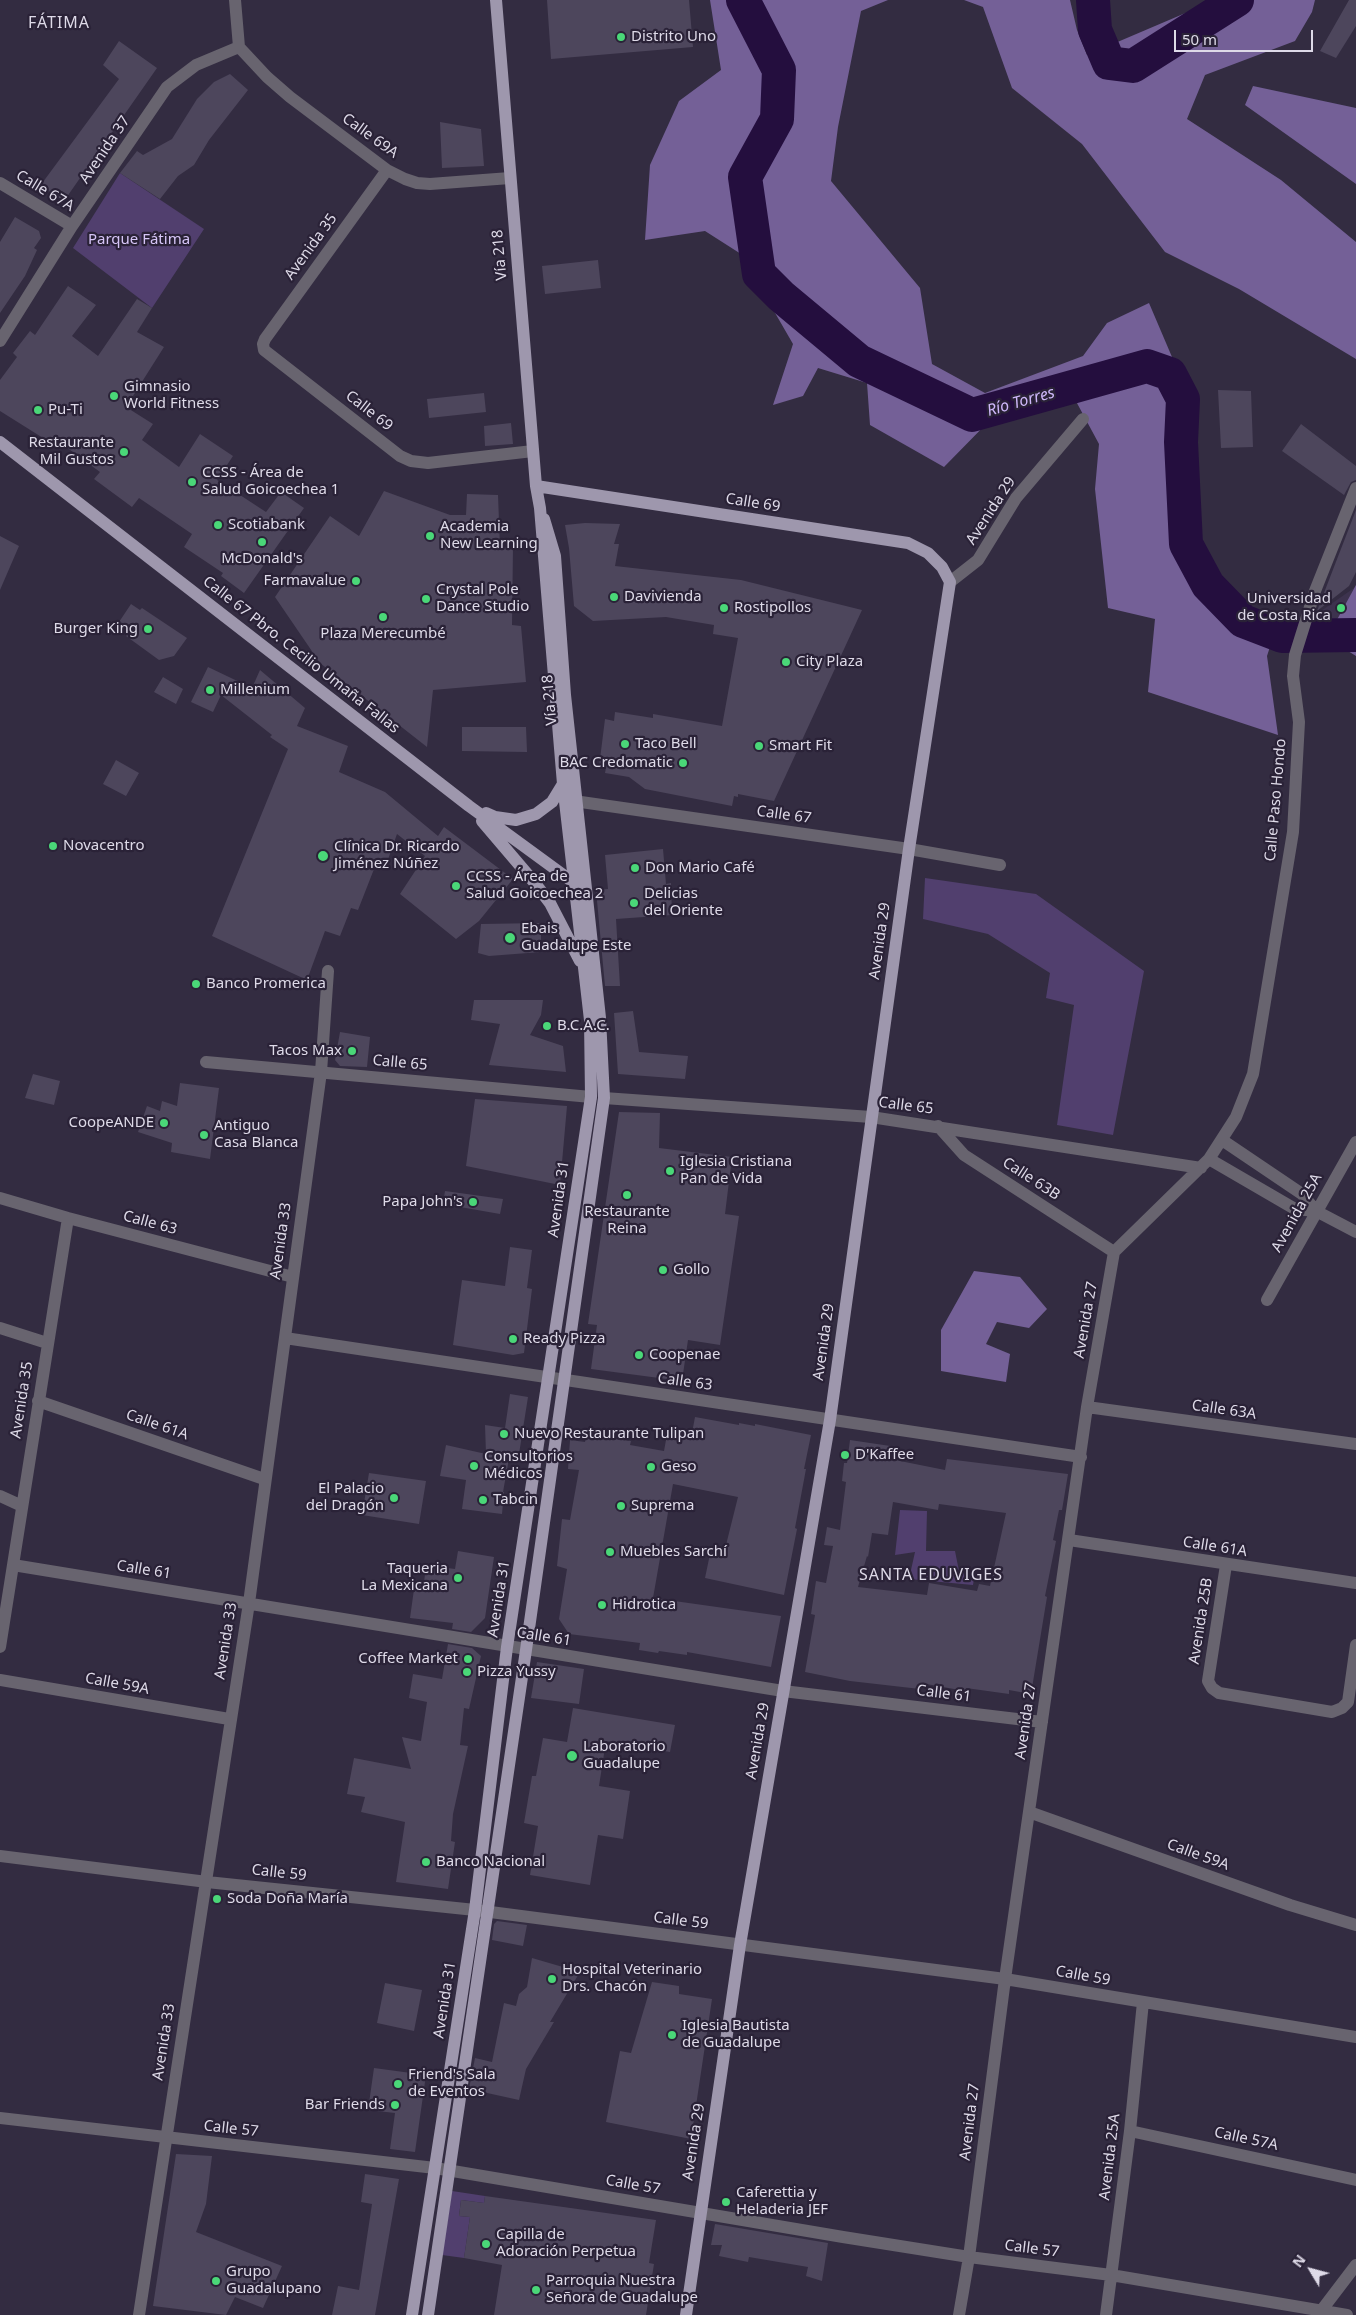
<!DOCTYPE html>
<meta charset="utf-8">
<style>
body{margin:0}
#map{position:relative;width:1356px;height:2315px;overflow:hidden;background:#332c41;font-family:"Noto Sans",sans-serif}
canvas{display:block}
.north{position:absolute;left:1286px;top:2245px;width:50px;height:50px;-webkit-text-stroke:4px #2a2237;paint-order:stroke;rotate:307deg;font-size:14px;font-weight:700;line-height:20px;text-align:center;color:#dedae8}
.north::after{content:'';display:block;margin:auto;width:18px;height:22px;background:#dedae8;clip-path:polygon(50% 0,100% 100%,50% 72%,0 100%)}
.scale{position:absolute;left:1174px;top:30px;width:139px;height:22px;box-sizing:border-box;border:2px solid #dedae8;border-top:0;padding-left:6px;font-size:15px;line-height:18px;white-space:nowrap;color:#dedae8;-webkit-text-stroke:4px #2a2237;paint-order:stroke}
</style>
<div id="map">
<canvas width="1356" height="2315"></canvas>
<div class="north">N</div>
<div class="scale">50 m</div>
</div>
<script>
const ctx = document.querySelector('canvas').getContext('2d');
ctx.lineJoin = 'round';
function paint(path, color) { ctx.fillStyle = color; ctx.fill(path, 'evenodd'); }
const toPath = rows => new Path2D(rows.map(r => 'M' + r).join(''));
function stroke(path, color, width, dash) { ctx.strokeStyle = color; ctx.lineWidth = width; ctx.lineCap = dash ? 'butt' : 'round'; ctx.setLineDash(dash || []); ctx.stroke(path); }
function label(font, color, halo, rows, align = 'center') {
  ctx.font = font + ' "Noto Sans",sans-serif'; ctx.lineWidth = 4.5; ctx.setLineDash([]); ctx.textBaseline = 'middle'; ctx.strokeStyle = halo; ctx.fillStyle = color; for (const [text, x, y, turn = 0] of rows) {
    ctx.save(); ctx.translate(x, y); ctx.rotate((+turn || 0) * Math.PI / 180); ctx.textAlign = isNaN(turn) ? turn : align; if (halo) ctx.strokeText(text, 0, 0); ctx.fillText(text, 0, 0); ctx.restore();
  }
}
paint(toPath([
 [1356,585,1356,631,1298,627,1354,588]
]), '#3d334e');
paint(toPath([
 [120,173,204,229,152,308,73,248],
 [925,878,1036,894,1144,971,1113,1135,1057,1125,1074,1005,1046,998,1050,973,988,934,923,919],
 [900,1510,927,1511,926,1551,955,1551,959,1571,975,1573,973,1585,909,1579,915,1552,895,1555],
 [452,2191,485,2196,484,2203,461,2200,459,2216,470,2217,464,2258,442,2255]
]), '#513f6e');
paint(toPath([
 [710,0,888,0,861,11,838,127,831,181,920,288,932,364,985,393,1083,356,1107,323,1149,303,1195,411,1193,527,1200,562,1246,614,1281,613,1267,656,1278,735,1148,692,1155,619,1108,608,1095,489,1099,444,1071,392,1016,400,995,415,944,467,870,425,867,383,818,368,803,396,773,405,793,344,741,254,705,231,645,240,650,165,679,101,721,70],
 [964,0,1070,0,1077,30,1087,55,1216,0,1315,0,1312,12,1295,41,1205,75,1187,119,1281,180,1356,242,1356,359,1239,289,1165,252,1082,144,1012,88,983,7],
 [1253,86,1356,108,1356,184,1245,105],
 [1356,585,1356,656,1327,638],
 [974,1271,1020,1277,1047,1309,1029,1328,997,1322,986,1344,1010,1354,1006,1382,941,1371,941,1330]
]), '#746097');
stroke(toPath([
 [743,0,779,70,777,119,745,177,759,274,781,296,859,361,972,415,1147,366,1170,374,1183,399,1181,442,1186,544,1208,585,1243,621,1282,636,1356,635],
 [1093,0,1095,30,1109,63,1133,66,1237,0]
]), '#240e3e', 34);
paint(toPath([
 [547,0,689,0,693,47,551,59],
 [1349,0,1356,0,1356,26,1336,58,1320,51],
 [119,41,157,68,64,201,40,186,119,79,103,65],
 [230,74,248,90,209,140,194,165,178,176,160,199,120,173,137,151,143,155,172,139,197,99,214,82],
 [440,122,481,129,484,166,442,168],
 [15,217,39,231,41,238,34,248,37,250,25,276,0,313,0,242],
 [598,260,601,288,545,294,542,266],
 [68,286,96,305,72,336,98,356,137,299,152,308,137,332,164,347,126,407,153,424,142,440,179,467,200,434,233,456,217,480,266,512,281,492,304,508,244,593,221,576,223,573,184,547,192,534,139,498,132,507,94,479,100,472,62,444,59,448,0,411,0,380,17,357,13,353,30,331,35,335],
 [1218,390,1251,391,1253,447,1221,448],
 [484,393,486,412,429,418,427,399],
 [511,423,513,444,485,446,484,426],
 [1301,424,1356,466,1356,480,1351,482,1344,495,1282,451],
 [384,491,450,515,466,515,467,494,498,495,500,547,513,547,512,625,521,626,526,682,433,690,427,747,320,663,275,597,330,516,359,536],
 [1356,510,1356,572,1349,586,1317,611],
 [585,523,620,524,614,544,619,544,615,566,741,580,862,610,774,801,738,794,738,797,734,796,732,806,645,789,629,777,605,773,606,768,599,767,605,719,614,721,615,712,653,718,653,714,722,726,738,638,713,634,714,625,666,617,593,621,574,606,569,548,565,525],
 [0,536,19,546,0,590],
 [131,604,140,610,142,608,187,638,174,656,159,660,126,636,129,632,117,625],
 [208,667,252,688,260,670,305,708,297,726,348,746,339,772,385,792,438,836,444,827,513,879,479,921,456,939,400,894,425,856,397,834,385,868,376,864,358,910,351,908,340,936,325,931,307,980,212,936,288,749,270,737,272,735,221,695,213,712,191,702],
 [163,677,183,689,176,704,154,692],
 [462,727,526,727,527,752,462,751],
 [116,760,139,773,126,796,103,784],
 [663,849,666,884,671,883,672,915,616,919,620,986,605,986,596,890,608,889,605,855],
 [541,923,541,952,489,956,478,953,481,924],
 [474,1000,543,1000,541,1015,530,1035,563,1046,566,1072,489,1065,500,1024,471,1020],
 [633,1011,639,1052,688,1056,685,1079,618,1074,614,1013],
 [340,1032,370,1037,367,1067,340,1066,335,1060],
 [33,1074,60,1081,54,1105,25,1098],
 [180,1083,219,1088,210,1159,171,1152,172,1143,138,1132,147,1106,160,1111,162,1101,177,1106],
 [475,1099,567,1106,560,1185,466,1166],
 [619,1112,660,1113,659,1148,732,1157,725,1214,739,1216,720,1345,688,1340,682,1381,591,1369,597,1325,588,1324],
 [445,1191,503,1199,500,1214,443,1204],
 [510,1247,532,1250,527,1288,532,1289,524,1353,513,1355,453,1345,462,1280,505,1286],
 [510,1394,528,1397,519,1454,510,1453,503,1492,504,1492,502,1514,462,1509,466,1480,440,1476,446,1445,486,1454,485,1425,505,1428],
 [695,1417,739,1425,739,1423,755,1426,755,1424,811,1435,804,1469,806,1469,795,1528,797,1529,784,1595,705,1578,710,1554,723,1557,738,1497,673,1484,653,1598,781,1616,771,1667,687,1652,687,1655,659,1651,658,1653,639,1650,640,1643,569,1634,559,1619,567,1569,557,1566,562,1519,570,1520,579,1470,568,1469,570,1440,585,1442,586,1436,631,1441,630,1445,664,1451,668,1429,692,1433],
 [850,1440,897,1447,895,1460,945,1470,947,1459,1068,1474,1062,1510,1059,1510,1053,1540,1056,1541,1045,1596,1047,1597,1031,1694,1009,1690,1009,1694,966,1688,965,1691,921,1683,920,1689,850,1681,805,1672,815,1615,811,1614,816,1581,826,1583,833,1546,824,1545,827,1527,840,1530,846,1482,842,1481,844,1463,847,1463],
 [893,1502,938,1510,939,1504,1006,1513,990,1586,979,1584,977,1591,929,1583,927,1595,858,1587,867,1556,868,1557,872,1533,888,1535],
 [369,1473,426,1481,419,1524,362,1515],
 [458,1551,494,1557,485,1618,471,1632,452,1629,453,1623,410,1618,415,1582,424,1583,426,1565,455,1569],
 [448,1644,472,1648,481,1656,469,1709,464,1708,460,1745,468,1746,453,1814,451,1841,455,1842,448,1889,396,1882,405,1822,361,1812,365,1797,347,1794,354,1758,411,1769,402,1737,421,1741,427,1702,409,1698,413,1674,442,1679],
 [537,1662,584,1669,579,1704,531,1698],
 [573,1708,675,1725,670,1752,606,1741,599,1786,630,1791,623,1839,598,1835,590,1885,530,1875,538,1826,524,1823,532,1776,536,1776,543,1738,567,1742],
 [497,1921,527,1925,523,1946,492,1940,494,1924],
 [532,1958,580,1972,550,2022,554,2022,526,2069,519,2100,469,2089,475,2058,492,2062,504,2003,516,2006,519,1994,527,1987],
 [652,1982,679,1986,679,1994,712,1999,691,2139,606,2122,620,2051,631,2053],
 [385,1983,422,1990,414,2031,377,2023],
 [374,2068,426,2075,415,2152,390,2149,395,2113,368,2110],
 [176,2154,212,2156,206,2204,196,2232,282,2266,263,2308,235,2297,226,2315,153,2306],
 [365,2174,399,2179,375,2315,332,2315,338,2286,359,2290,372,2204,361,2202],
 [485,2196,656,2220,649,2263,654,2264,646,2315,494,2315,502,2265,464,2258,470,2217,459,2216,461,2200,484,2203],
 [715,2224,828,2243,822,2281,806,2276,808,2267,749,2257,748,2262,719,2256,722,2245,711,2245]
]), '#4d465c');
stroke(toPath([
 [239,47,267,77,290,97,387,170,405,179,417,183,430,184,510,178],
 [387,170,265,339,263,344,264,350,400,456,411,461,428,463,533,451],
 [0,183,72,226],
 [0,341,72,226,167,87,196,65,239,47,235,0],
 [950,582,978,560,1016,498,1083,419],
 [567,800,909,849,1000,865],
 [206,1062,591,1097],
 [604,1098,871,1117,1201,1168],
 [938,1126,964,1155,1114,1252],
 [1222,1140,1302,1194,1316,1211],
 [1209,1159,1295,1209,1316,1211,1356,1232],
 [0,1198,68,1218,293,1277],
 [1267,1300,1356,1142],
 [0,1328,47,1343],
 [285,1338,1081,1457],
 [38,1401,264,1479],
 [1087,1407,1356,1444],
 [0,1496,22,1506],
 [1069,1540,1356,1583],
 [13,1565,783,1691,1042,1722],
 [1226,1565,1208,1681,1212,1688,1219,1693,1332,1712,1342,1708,1348,1702,1356,1645],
 [0,1647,68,1218],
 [0,1680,229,1719],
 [1029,1812,1290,1905,1356,1925],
 [0,1856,207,1882,475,1910,1005,1979,1356,2037],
 [0,2118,435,2168,843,2237,969,2257,1111,2275,1347,2315],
 [1130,2131,1356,2180],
 [139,2315,249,1603,321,1072,328,971],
 [959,2315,969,2257,1005,1979,1087,1407,1114,1252,1209,1159,1236,1117,1253,1074,1293,832,1299,722,1293,676,1295,655,1315,591,1356,488],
 [1106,2315,1130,2131,1143,2002],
 [1318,2315,1356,2265]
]), '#68646f', 12);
stroke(toPath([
 [0,442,469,806,577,885],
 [536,486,908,543,928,553,942,567,950,582,909,849,830,1420,740,1945,686,2315],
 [486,813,495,817,516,820,536,814,552,802,563,784],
 [482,821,534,882,550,903,580,961],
 [412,2315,475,1910,507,1647,591,1097,590,1020,563,784,540,508,536,486,496,0],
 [428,2315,526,1650,604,1098,600,1018,565,695,555,556,544,519]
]), '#9e97ad', 12);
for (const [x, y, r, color] of [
 [621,37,5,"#4ad778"],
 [114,396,5,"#4ad778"],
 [38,410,5,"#4ad778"],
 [124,452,5,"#4ad778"],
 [192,482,5,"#4ad778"],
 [218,525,5,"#4ad778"],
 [430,536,5,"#4ad778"],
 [262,542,5,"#4ad778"],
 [356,581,5,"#4ad778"],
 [614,597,5,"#4ad778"],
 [426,599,5,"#4ad778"],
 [724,608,5,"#4ad778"],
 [1341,608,5,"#4ad778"],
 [383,617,5,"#4ad778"],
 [148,629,5,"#4ad778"],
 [786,662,5,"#4ad778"],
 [210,690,5,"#4ad778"],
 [625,744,5,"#4ad778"],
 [759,746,5,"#4ad778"],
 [683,763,5,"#4ad778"],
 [53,846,5,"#4ad778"],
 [323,856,6,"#4ad778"],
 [635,868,5,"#4ad778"],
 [456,886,5,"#4ad778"],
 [634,903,5,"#4ad778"],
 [510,938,6,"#4ad778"],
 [196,984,5,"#4ad778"],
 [547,1026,5,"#4ad778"],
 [352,1051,5,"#4ad778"],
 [164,1123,5,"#4ad778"],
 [204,1135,5,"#4ad778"],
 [670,1171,5,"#4ad778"],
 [627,1195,5,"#4ad778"],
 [473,1202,5,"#4ad778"],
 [663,1270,5,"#4ad778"],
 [513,1339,5,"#4ad778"],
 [639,1355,5,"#4ad778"],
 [504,1434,5,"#4ad778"],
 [845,1455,5,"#4ad778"],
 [474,1466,5,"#4ad778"],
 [651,1467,5,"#4ad778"],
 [394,1498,5,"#4ad778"],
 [483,1500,5,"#4ad778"],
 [621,1506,5,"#4ad778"],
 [610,1552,5,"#4ad778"],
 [458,1578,5,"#4ad778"],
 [602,1605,5,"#4ad778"],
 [468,1659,5,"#4ad778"],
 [467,1672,5,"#4ad778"],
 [572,1756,6,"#4ad778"],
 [426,1862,5,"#4ad778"],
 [217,1899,5,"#4ad778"],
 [552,1979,5,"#4ad778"],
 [672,2035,5,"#4ad778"],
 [398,2084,5,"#4ad778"],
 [395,2105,5,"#4ad778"],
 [726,2202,5,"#4ad778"],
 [486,2244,5,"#4ad778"],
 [216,2281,5,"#4ad778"],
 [536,2290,5,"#4ad778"]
]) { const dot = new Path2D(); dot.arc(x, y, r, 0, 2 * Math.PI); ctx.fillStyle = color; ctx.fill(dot); stroke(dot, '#2a2237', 2); }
label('15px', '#dedae8', '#2a2237', [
 ["Distrito Uno",631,37],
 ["Gimnasio",124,387],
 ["World Fitness",124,404],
 ["Pu-Ti",48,410],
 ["Restaurante",114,443,"right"],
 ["Mil Gustos",114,460,"right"],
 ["CCSS - Área de",202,473],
 ["Salud Goicoechea 1",202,490],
 ["Scotiabank",228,525],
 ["Academia",440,527],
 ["New Learning",440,544],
 ["McDonald's",262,559,"center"],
 ["Farmavalue",346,581,"right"],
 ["Crystal Pole",436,590],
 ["Dance Studio",436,607],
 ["Davivienda",624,597],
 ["Universidad",1331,599,"right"],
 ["de Costa Rica",1331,616,"right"],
 ["Rostipollos",734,608],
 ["Burger King",138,629,"right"],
 ["Plaza Merecumbé",383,634,"center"],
 ["City Plaza",796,662],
 ["Millenium",220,690],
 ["Taco Bell",635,744],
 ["Smart Fit",769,746],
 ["BAC Credomatic",673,763,"right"],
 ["Novacentro",63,846],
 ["Clínica Dr. Ricardo",334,847],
 ["Jiménez Núñez",334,864],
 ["Don Mario Café",645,868],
 ["CCSS - Área de",466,877],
 ["Salud Goicoechea 2",466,894],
 ["Delicias",644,894],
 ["del Oriente",644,911],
 ["Ebais",521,929],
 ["Guadalupe Este",521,946],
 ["Banco Promerica",206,984],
 ["B.C.A.C.",557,1026],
 ["Tacos Max",342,1051,"right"],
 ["CoopeANDE",154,1123,"right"],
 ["Antiguo",214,1126],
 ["Casa Blanca",214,1143],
 ["Iglesia Cristiana",680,1162],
 ["Pan de Vida",680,1179],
 ["Papa John's",463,1202,"right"],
 ["Restaurante",627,1212,"center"],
 ["Reina",627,1229,"center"],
 ["Gollo",673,1270],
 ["Ready Pizza",523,1339],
 ["Coopenae",649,1355],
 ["Nuevo Restaurante Tulipan",514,1434],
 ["D'Kaffee",855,1455],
 ["Consultorios",484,1457],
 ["Médicos",484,1474],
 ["Geso",661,1467],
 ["El Palacio",384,1489,"right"],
 ["del Dragón",384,1506,"right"],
 ["Tabcin",493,1500],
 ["Suprema",631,1506],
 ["Muebles Sarchí",620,1552],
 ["Taqueria",448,1569,"right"],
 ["La Mexicana",448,1586,"right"],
 ["Hidrotica",612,1605],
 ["Coffee Market",458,1659,"right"],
 ["Pizza Yussy",477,1672],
 ["Laboratorio",583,1747],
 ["Guadalupe",583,1764],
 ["Banco Nacional",436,1862],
 ["Soda Doña María",227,1899],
 ["Hospital Veterinario",562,1970],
 ["Drs. Chacón",562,1987],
 ["Iglesia Bautista",682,2026],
 ["de Guadalupe",682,2043],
 ["Friend's Sala",408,2075],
 ["de Eventos",408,2092],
 ["Bar Friends",385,2105,"right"],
 ["Caferettia y",736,2193],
 ["Heladeria JEF",736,2210],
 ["Capilla de",496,2235],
 ["Adoración Perpetua",496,2252],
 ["Grupo",226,2272],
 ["Guadalupano",226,2289],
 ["Parroquia Nuestra",546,2281],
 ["Señora de Guadalupe",546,2298]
], 'left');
label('15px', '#dedae8', '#2a2237', [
 ["Calle 69A",370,136,36],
 ["Avenida 37",105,150,-56],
 ["Calle 67A",45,191,31],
 ["Avenida 35",311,247,-54],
 ["Vía 218",500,255,-95],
 ["Calle 69",369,411,38],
 ["Calle 69",753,503,9],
 ["Avenida 29",991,511,-57],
 ["Calle 67 Pbro. Cecilio Umaña Fallas",301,655,38],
 ["Vía 218",550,700,-95],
 ["Calle Paso Hondo",1276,800,-85],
 ["Calle 67",784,815,8],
 ["Avenida 29",880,941,-82],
 ["Calle 65",400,1063,5],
 ["Calle 65",906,1106,7],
 ["Calle 63B",1031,1179,33],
 ["Avenida 31",559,1199,-82],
 ["Avenida 25A",1297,1213,-61],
 ["Calle 63",150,1223,15],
 ["Avenida 33",281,1241,-82],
 ["Avenida 27",1086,1320,-80],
 ["Avenida 29",824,1342,-82],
 ["Calle 63",685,1382,8],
 ["Avenida 35",22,1400,-81],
 ["Calle 63A",1224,1410,8],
 ["Calle 61A",157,1425,19],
 ["Calle 61A",1215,1547,9],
 ["Calle 61",144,1570,9],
 ["Avenida 31",499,1599,-81],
 ["Avenida 25B",1201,1621,-81],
 ["Calle 61",544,1637,9],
 ["Avenida 33",226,1641,-81],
 ["Calle 59A",117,1684,10],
 ["Calle 61",944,1694,7],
 ["Avenida 27",1026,1721,-82],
 ["Avenida 29",758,1741,-80],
 ["Calle 59A",1198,1855,20],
 ["Calle 59",279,1873,6],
 ["Calle 59",681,1921,7],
 ["Calle 59",1083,1976,10],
 ["Avenida 31",445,2000,-81],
 ["Avenida 33",164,2042,-81],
 ["Avenida 27",970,2122,-83],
 ["Calle 57",231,2129,6],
 ["Calle 57A",1246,2139,12],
 ["Avenida 29",694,2142,-81],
 ["Avenida 25A",1110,2157,-83],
 ["Calle 57",633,2185,10],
 ["Calle 57",1032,2249,7]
]);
label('15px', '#d6c5f7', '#2a2237', [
 ["Parque Fátima",139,240]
]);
ctx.letterSpacing = '1px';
label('16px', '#dedae8', '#2a2237', [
 ["FÁTIMA",59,23],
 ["SANTA EDUVIGES",931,1575]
]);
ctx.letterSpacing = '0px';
label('italic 16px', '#cfb8fa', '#2a2237', [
 ["Río Torres",1021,402,-16]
]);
</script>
